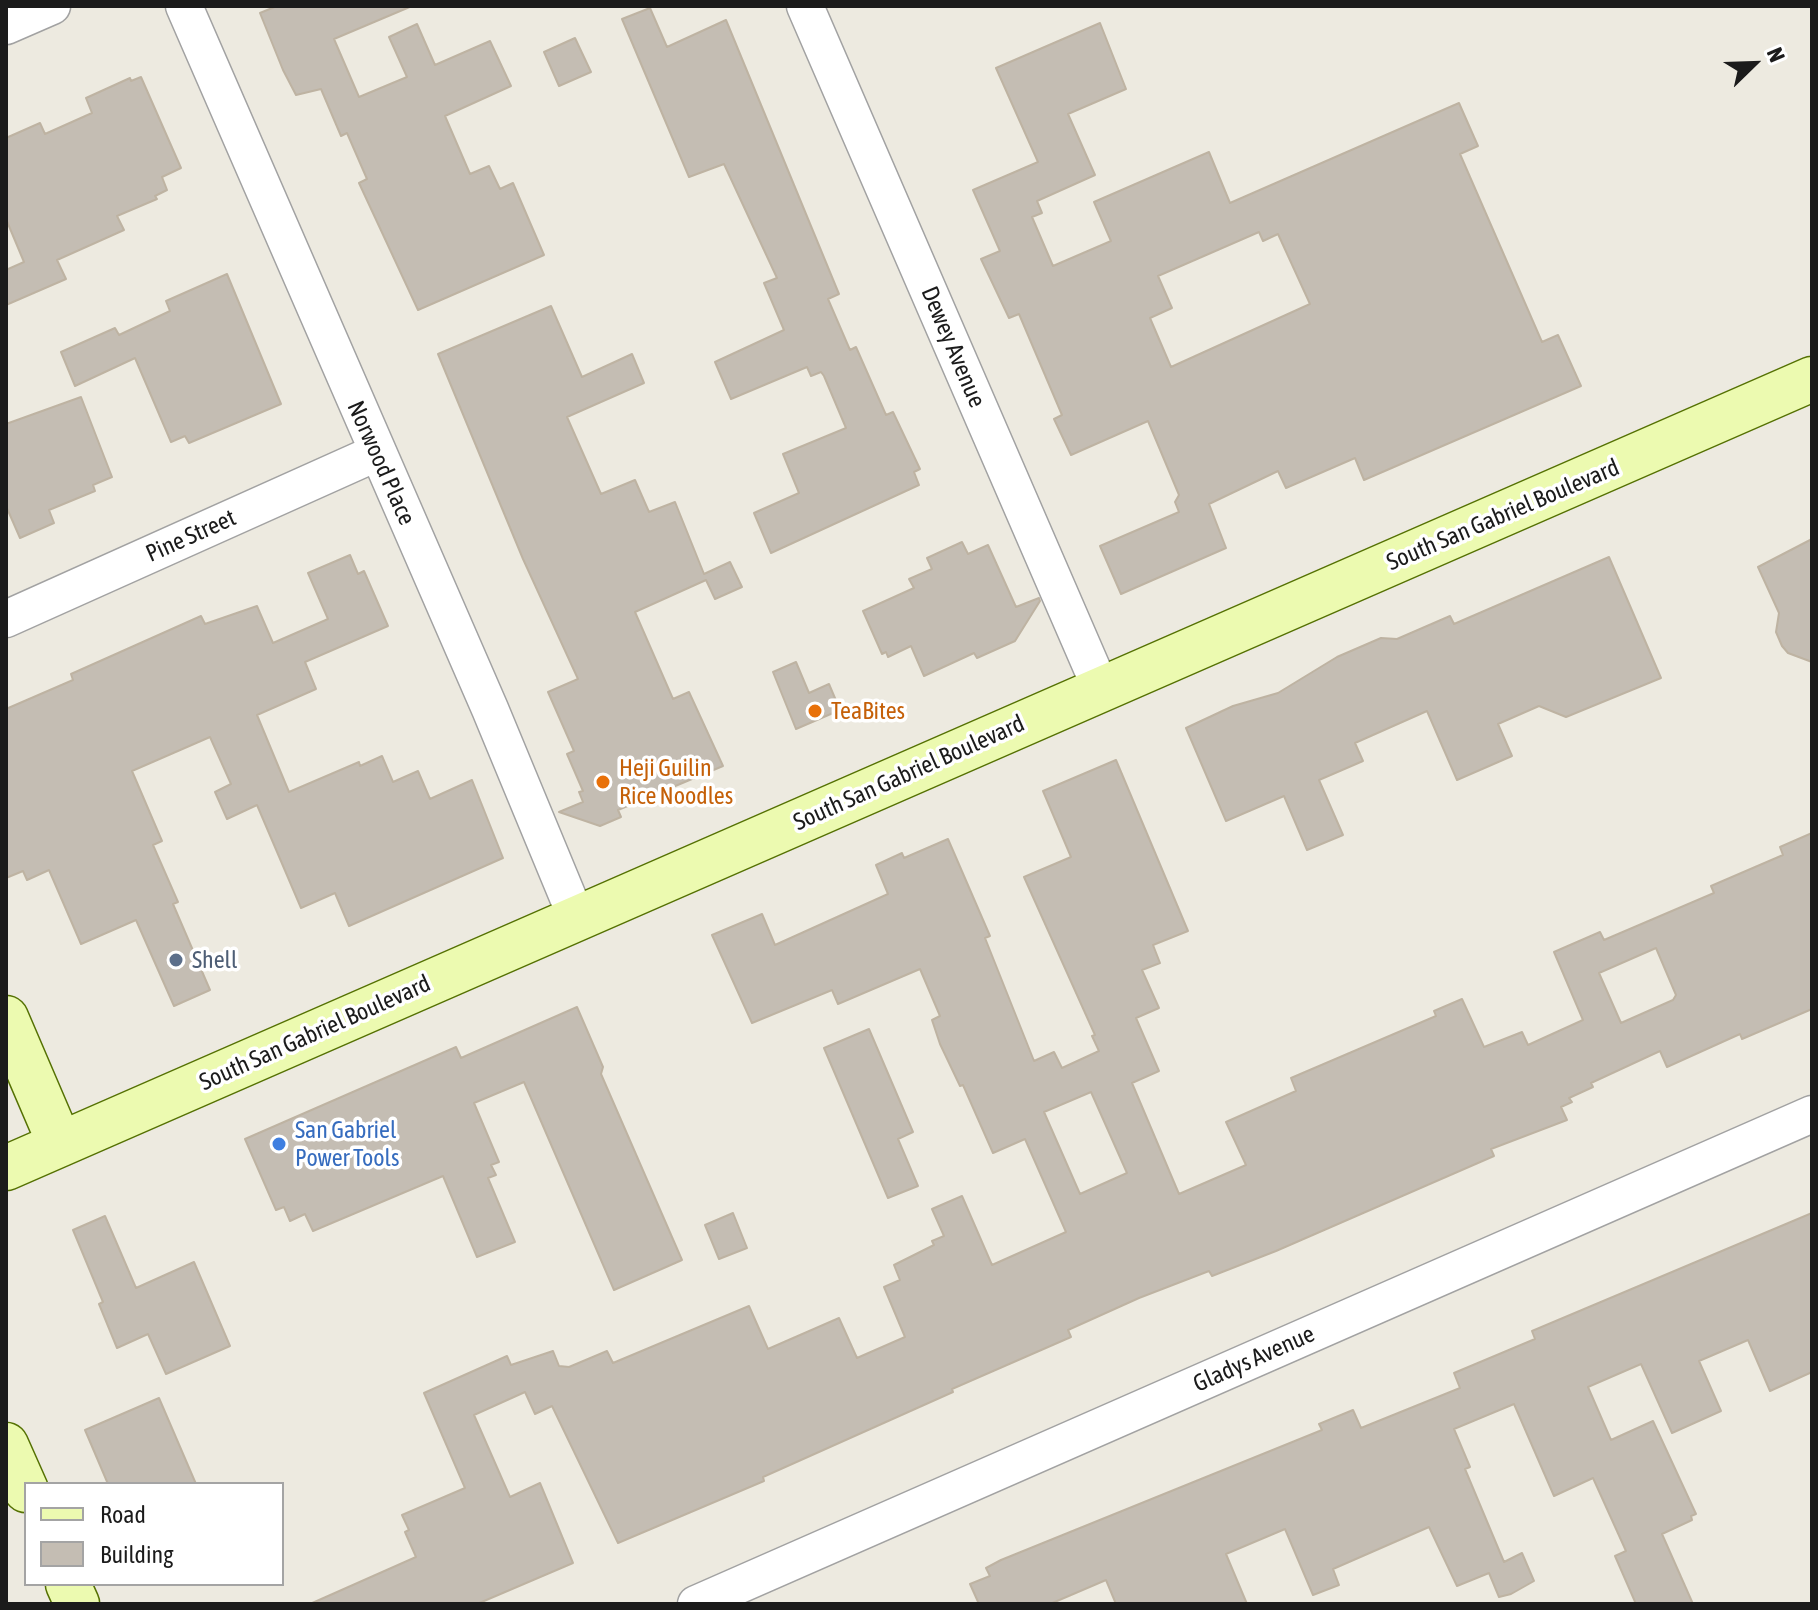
<!DOCTYPE html>
<style>
body{margin:0}
#map{position:relative;width:1818px;height:1610px;overflow:hidden;background:#edeae0;font-family:"Asap Condensed",sans-serif}
canvas{display:block}
.frame{position:absolute;inset:0;border:8px solid #1b1b1b;pointer-events:none}
.legend{position:absolute;left:24px;top:1482px;width:260px;height:104px;box-sizing:border-box;background:#fff;border:2px solid #a4a4a4;margin:0;padding:10px 14px;list-style:none;font-size:24px;color:#1b1b1b}
.legend li{display:flex;align-items:center;gap:16px;height:40px}
.legend b{width:40px;border:2px solid #a4a4a4}
.north{position:absolute;left:1714px;top:24px;width:80px;height:80px;-webkit-text-stroke:6px #fff;paint-order:stroke;rotate:67deg;font-size:22px;font-weight:700;line-height:32px;text-align:center;color:#1b1b1b}
.north::after{content:'';display:block;margin:auto;width:28px;height:36px;background:#1b1b1b;clip-path:polygon(50% 0,100% 100%,50% 72%,0 100%)}
</style>
<div id="map">
<canvas width="1818" height="1610"></canvas>
<div class="frame"></div>
<ul class="legend">
<li><b style="height:10px;background:#ecfab0"></b>Road</li>
<li><b style="height:22px;background:#c4bdb3"></b>Building</li>
</ul>
<div class="north">N</div>
</div>
<script>
const ctx = document.querySelector('canvas').getContext('2d');
ctx.lineJoin = 'round';
function paint(path, color) { ctx.fillStyle = color; ctx.fill(path, 'evenodd'); }
const toPath = rows => new Path2D(rows.map(r => 'M' + r).join(''));
function stroke(path, color, width, dash) { ctx.strokeStyle = color; ctx.lineWidth = width; ctx.lineCap = dash ? 'butt' : 'round'; ctx.setLineDash(dash || []); ctx.stroke(path); }
function label(font, color, halo, rows, align = 'center') {
  ctx.font = font + ' "Asap Condensed",sans-serif'; ctx.lineWidth = 7; ctx.setLineDash([]); ctx.textBaseline = 'middle'; ctx.strokeStyle = halo; ctx.fillStyle = color; for (const [text, x, y, turn = 0] of rows) {
    ctx.save(); ctx.translate(x, y); ctx.rotate((+turn || 0) * Math.PI / 180); ctx.textAlign = isNaN(turn) ? turn : align; if (halo) ctx.strokeText(text, 0, 0); ctx.fillText(text, 0, 0); ctx.restore();
  }
}
const building = toPath([
 [277,6,412,6,334,39,359,97,407,77,389,37,417,24,435,65,490,41,511,86,445,116,470,174,489,166,500,189,513,183,544,255,418,310,359,183,367,179,347,133,341,136,321,89,296,95,283,70,260,13,277,6],
 [650,8,667,47,726,20,839,294,828,299,850,350,856,347,886,415,893,412,920,469,914,472,919,485,771,553,754,513,799,493,783,454,846,428,824,376,821,372,811,376,807,367,731,399,715,362,784,330,764,283,777,278,724,164,689,177,622,19,650,8],
 [1100,23,1126,89,1068,114,1095,175,1037,201,1042,213,1032,217,1053,266,1111,241,1094,202,1209,152,1230,203,1459,103,1478,146,1460,154,1542,342,1558,335,1581,386,1364,480,1355,458,1286,488,1278,471,1209,504,1226,548,1121,594,1100,546,1179,512,1175,502,1179,495,1148,421,1071,455,1054,419,1062,415,1019,314,1009,318,981,259,1000,251,973,190,1038,162,996,68,1100,23],
 [1259,232,1263,241,1278,234,1310,304,1171,367,1150,318,1172,308,1158,276,1259,232],
 [575,38,591,72,559,86,544,52,575,38],
 [141,77,181,168,162,177,167,190,155,196,157,199,117,216,124,230,57,260,66,279,6,305,6,270,24,262,6,219,6,138,40,123,45,134,92,113,86,98,130,78,131,81,141,77],
 [227,274,281,404,189,443,185,436,171,442,135,358,75,386,61,352,115,328,119,335,170,311,166,301,227,274],
 [551,306,582,377,632,354,644,383,567,417,601,494,635,480,649,512,675,502,704,574,730,562,742,587,715,599,706,580,635,612,673,699,689,692,723,766,618,810,621,817,600,826,559,812,583,802,579,792,583,791,567,754,574,751,548,692,578,679,523,559,438,354,551,306],
 [81,397,112,477,93,485,95,491,49,510,54,523,20,538,6,506,6,424,81,397],
 [1812,539,1812,662,1788,653,1782,646,1776,632,1779,613,1758,567,1812,539],
 [962,542,968,554,988,545,1016,607,1039,598,1040,601,1015,641,977,658,974,653,924,676,911,646,888,657,886,652,882,654,863,611,914,588,909,579,932,569,927,558,962,542],
 [350,555,358,574,364,571,388,626,305,662,316,689,257,715,289,792,359,762,360,766,382,756,393,782,418,771,430,799,472,780,503,858,349,926,335,893,301,908,257,805,227,819,215,792,231,784,210,737,132,771,162,841,153,845,178,902,173,904,210,990,174,1006,136,920,81,944,49,870,27,880,23,871,6,878,6,709,73,680,71,674,201,616,205,624,257,606,273,643,328,619,308,573,350,555],
 [1609,557,1661,678,1566,717,1539,706,1498,724,1512,756,1457,780,1427,711,1355,743,1363,761,1319,780,1343,835,1307,850,1284,796,1226,821,1186,728,1233,706,1278,693,1337,657,1381,638,1397,639,1450,616,1454,624,1609,557],
 [796,662,809,693,829,684,840,710,796,729,773,672,796,662],
 [1116,760,1188,931,1153,945,1160,963,1142,970,1159,1008,1136,1018,1159,1071,1132,1083,1179,1194,1246,1165,1226,1122,1296,1091,1291,1078,1436,1016,1434,1011,1462,999,1484,1047,1522,1032,1528,1045,1583,1020,1554,952,1600,932,1604,940,1714,893,1711,886,1783,855,1780,847,1812,833,1812,1009,1742,1039,1740,1034,1667,1067,1660,1051,1591,1083,1593,1087,1569,1098,1572,1102,1561,1107,1567,1120,1491,1149,1494,1156,1276,1251,1212,1276,1209,1271,1139,1298,1068,1330,1071,1337,952,1389,953,1392,763,1477,764,1481,618,1543,552,1406,535,1414,525,1392,474,1415,510,1497,540,1483,573,1563,477,1604,310,1604,416,1557,405,1532,409,1530,402,1515,465,1488,424,1393,507,1356,511,1365,553,1351,559,1366,569,1367,607,1351,613,1363,749,1306,768,1349,839,1318,857,1358,905,1337,884,1287,900,1280,894,1265,934,1245,932,1241,944,1236,932,1209,962,1196,992,1265,1066,1232,1025,1139,993,1153,963,1085,960,1086,940,1044,932,1020,940,1016,920,969,838,1004,832,990,752,1023,712,935,762,914,775,945,888,894,876,865,902,853,904,858,948,839,990,936,985,938,1034,1061,1054,1052,1062,1068,1099,1051,1092,1036,1095,1035,1024,877,1071,857,1043,791,1116,760],
 [1656,948,1676,995,1673,1000,1621,1023,1599,973,1656,948],
 [1091,1092,1127,1173,1080,1194,1044,1112,1091,1092],
 [577,1007,603,1067,601,1074,682,1260,614,1290,524,1082,474,1103,499,1162,491,1165,496,1175,488,1178,515,1242,477,1257,443,1176,313,1231,305,1214,290,1221,284,1207,276,1210,245,1139,456,1047,461,1058,577,1007],
 [869,1029,913,1132,898,1139,918,1186,888,1198,824,1048,869,1029],
 [733,1213,747,1248,719,1259,705,1225,733,1213],
 [1812,1213,1812,1372,1770,1391,1748,1340,1699,1361,1721,1411,1672,1433,1641,1364,1588,1387,1611,1440,1653,1421,1696,1514,1691,1516,1692,1520,1662,1534,1693,1604,1636,1604,1615,1556,1626,1551,1593,1478,1554,1496,1514,1404,1454,1429,1470,1467,1465,1469,1504,1562,1522,1553,1534,1581,1511,1594,1499,1597,1489,1573,1457,1586,1429,1527,1333,1569,1339,1585,1313,1595,1285,1529,1226,1554,1247,1604,1116,1604,1106,1580,1050,1604,979,1604,970,1584,990,1576,986,1568,1001,1560,1322,1430,1319,1424,1353,1410,1361,1428,1460,1388,1454,1373,1535,1339,1532,1331,1812,1213],
 [105,1216,136,1288,194,1262,230,1346,166,1374,148,1334,117,1348,99,1304,103,1302,73,1230,105,1216],
 [159,1398,196,1484,108,1484,85,1430,159,1398]
]);
paint(building, '#c4bdb3');
stroke(building, '#beb3a2', 2);
const street = toPath([
 [184,6,490,709,577,919],
 [805,6,1101,689],
 [6,26,52,6],
 [6,619,376,453],
 [696,1604,1812,1114]
]);
const secondary = toPath([
 [6,1018,60,1144],
 [6,1168,1812,379],
 [6,1445,26,1490],
 [68,1584,77,1604]
]);
stroke(street, '#a2a2a2', 39);
stroke(secondary, '#557103', 47);
stroke(street, '#fff', 36);
stroke(secondary, '#ecfab0', 44);
for (const [x, y, r, color] of [
 [815,711,8,"#e8710a"],
 [603,782,8,"#e8710a"],
 [176,960,8,"#5c6f8a"],
 [279,1144,8,"#3f7fe0"]
]) { const dot = new Path2D(); dot.arc(x, y, r, 0, 2 * Math.PI); ctx.fillStyle = color; ctx.fill(dot); stroke(dot, '#fff', 3); }
label('24px', '#1b1b1b', '#fff', [
 ["Dewey Avenue",953,347,67],
 ["Norwood Place",381,463,66],
 ["South San Gabriel Boulevard",1503,515,-23],
 ["Pine Street",191,536,-24],
 ["South San Gabriel Boulevard",909,773,-24],
 ["South San Gabriel Boulevard",315,1033,-24],
 ["Gladys Avenue",1254,1359,-24]
]);
label('24px', '#c56008', '#fff', [
 ["TeaBites",831,711],
 ["Heji Guilin",619,768],
 ["Rice Noodles",619,796]
], 'left');
label('24px', '#4e5e75', '#fff', [
 ["Shell",192,960]
], 'left');
label('24px', '#366cbe', '#fff', [
 ["San Gabriel",295,1130],
 ["Power Tools",295,1158]
], 'left');
</script>
